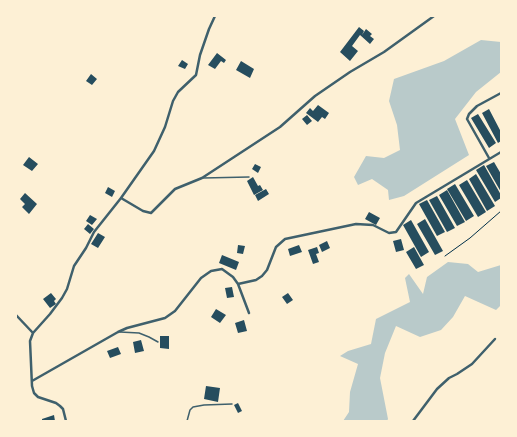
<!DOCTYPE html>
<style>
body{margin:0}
#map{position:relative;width:517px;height:437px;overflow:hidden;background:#fdf0d5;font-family:"Work Sans",sans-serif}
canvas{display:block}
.frame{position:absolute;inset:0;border:17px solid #fdf0d5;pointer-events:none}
</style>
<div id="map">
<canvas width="517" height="437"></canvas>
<div class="frame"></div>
</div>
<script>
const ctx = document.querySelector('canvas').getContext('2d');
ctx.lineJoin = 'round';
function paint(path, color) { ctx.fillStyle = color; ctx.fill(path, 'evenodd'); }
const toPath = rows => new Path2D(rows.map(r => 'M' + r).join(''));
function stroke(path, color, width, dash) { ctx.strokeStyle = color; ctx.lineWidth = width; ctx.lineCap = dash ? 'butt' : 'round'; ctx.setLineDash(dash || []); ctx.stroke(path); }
paint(toPath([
 [481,40,501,42,501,72,476,92,455,119,469,155,404,196,389,200,388,190,372,179,358,185,354,177,366,156,384,158,400,150,397,125,389,101,394,79,444,61],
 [448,262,468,264,478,272,501,265,501,305,496,310,465,296,453,317,441,330,420,337,396,326,385,353,380,378,388,419,387,421,343,421,349,412,350,392,358,364,340,356,348,351,371,344,376,319,410,302,405,278,409,274,423,294,427,277]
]), '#b9caca');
paint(toPath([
 [359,27,364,31,362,35,366,29,372,34,370,36,374,39,370,44,360,35,352,46,358,51,350,61,340,52],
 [217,53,226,60,224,63,221,61,215,69,208,65],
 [182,60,188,64,185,69,178,66],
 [241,61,254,69,250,78,236,70],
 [91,74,97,79,92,85,86,81],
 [318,105,329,113,325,119,322,117,318,122,306,113,310,108,313,111],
 [489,109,501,132,501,141,498,143,482,113],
 [478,114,496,143,489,148,471,118],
 [307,115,312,121,307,125,302,119],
 [29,157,38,164,32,171,23,165],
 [494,162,501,174,501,192,486,166],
 [255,164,261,167,258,173,252,169],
 [484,165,501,195,501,198,495,202,476,170],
 [476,174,495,206,487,211,469,179],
 [253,177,258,186,260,185,263,190,254,195,247,181],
 [467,180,486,212,478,217,459,185],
 [455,184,474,216,466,221,447,189],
 [108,187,115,191,112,197,105,193],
 [266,189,269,194,258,201,255,195],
 [447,190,465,222,457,226,439,195],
 [25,193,37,204,29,214,22,207,25,204,20,199],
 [437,196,455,228,447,232,429,200],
 [427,200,445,232,437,236,419,204],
 [369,212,380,218,376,225,365,219],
 [90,215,97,219,92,225,86,221],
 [425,219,443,251,435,255,417,224],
 [411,220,429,252,421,257,403,225],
 [88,224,94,229,90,234,84,229],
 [98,233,105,237,98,248,91,244],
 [401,239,404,250,396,252,393,241],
 [327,241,330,248,322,252,319,245],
 [238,245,245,246,243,254,237,253],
 [299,245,302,252,290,256,288,249],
 [317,247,319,253,316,254,319,262,313,264,308,250],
 [414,247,424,265,416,269,406,252],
 [222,255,239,262,236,270,219,263],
 [232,287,234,297,227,298,225,288],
 [51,293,56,299,54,301,56,304,50,308,43,299],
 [288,293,293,300,287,304,282,297],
 [216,309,226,315,220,323,211,317],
 [244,320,247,331,238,333,235,323],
 [160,336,169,336,169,349,160,348],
 [141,340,144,351,135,353,133,342],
 [118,347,121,354,110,358,107,351],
 [206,386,220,388,218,402,204,399],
 [238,403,242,411,238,413,234,405],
 [54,415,55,421,42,421,42,419]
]), '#264d5e');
stroke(toPath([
 [445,256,470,238,501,211]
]), '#003049', 1);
stroke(toPath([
 [203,178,249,177],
 [120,332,139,333,149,337,158,342],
 [187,421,190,410,193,407,204,405,232,404]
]), '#3f606c', 1.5);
stroke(toPath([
 [489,158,467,119,469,114,477,106,501,93],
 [121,198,143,211,151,213,175,189,202,178,280,127,315,96,350,72,384,52,434,16],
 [238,284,249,313],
 [16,315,33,333,30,341,32,386,34,393,38,397,56,403,60,406,63,409,66,421],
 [33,333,50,314,62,298,67,289,74,266,86,248,94,232,121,198,154,151,165,127,173,101,178,92,196,75,200,55,209,29,215,16],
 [32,381,118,332,127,328,165,318,175,311,201,278,211,271,222,269,233,277,238,284,256,280,262,276,267,270,276,247,285,239,356,224,373,225,389,233,396,232,416,203,501,152],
 [413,421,437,389,449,378,457,374,472,364,495,339]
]), '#3f606c', 2.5);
</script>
